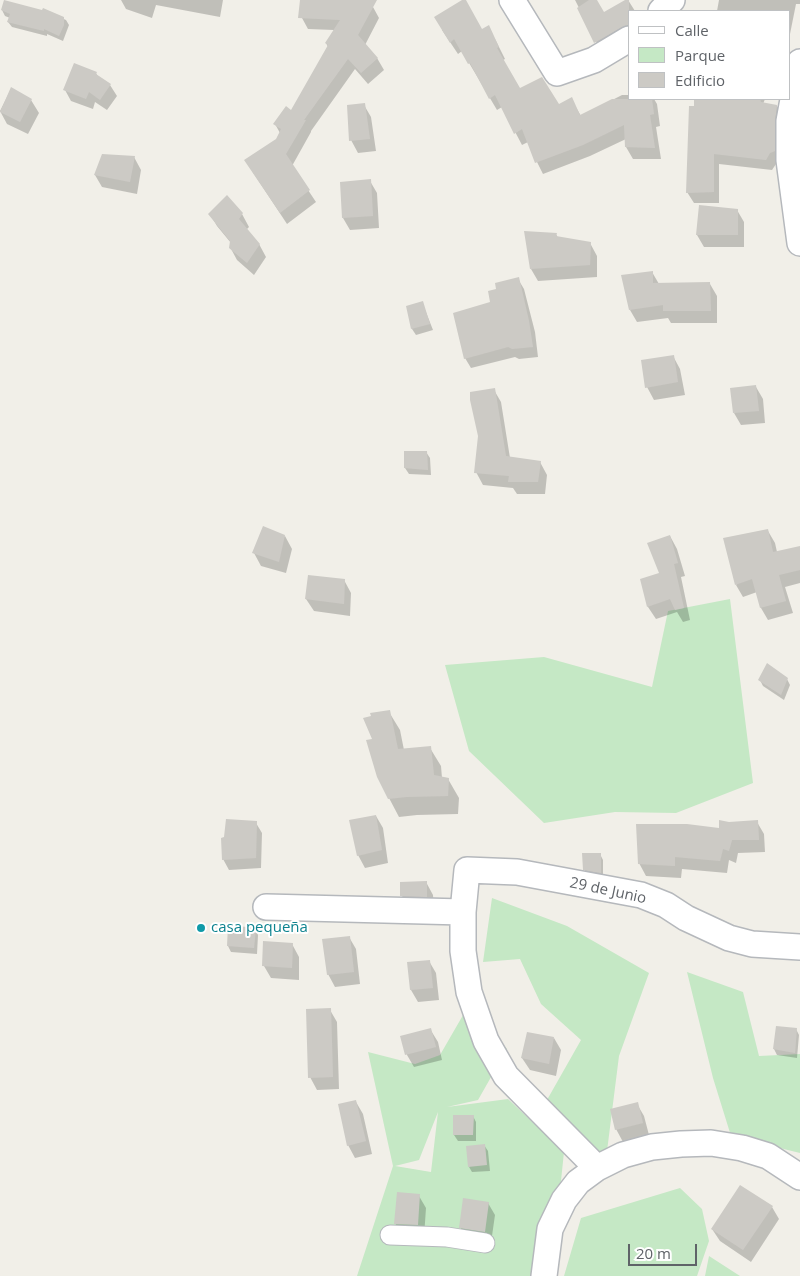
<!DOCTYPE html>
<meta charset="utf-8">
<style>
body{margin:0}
#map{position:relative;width:800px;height:1276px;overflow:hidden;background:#f1efe8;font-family:"Open Sans",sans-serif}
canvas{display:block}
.legend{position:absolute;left:628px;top:10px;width:162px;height:90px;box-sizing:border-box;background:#fff;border:1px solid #bfc1c3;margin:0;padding:6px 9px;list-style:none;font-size:15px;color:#5f6368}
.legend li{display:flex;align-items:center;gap:10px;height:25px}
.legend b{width:25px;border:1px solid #bfc1c3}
.scale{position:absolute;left:628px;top:1244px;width:69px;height:22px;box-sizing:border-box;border:2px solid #5f6368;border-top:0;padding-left:6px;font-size:15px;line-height:18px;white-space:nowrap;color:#5f6368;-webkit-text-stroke:4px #fff;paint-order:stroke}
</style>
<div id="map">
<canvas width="800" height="1276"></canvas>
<ul class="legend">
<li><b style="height:6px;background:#fff"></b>Calle</li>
<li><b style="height:14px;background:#c5e8c5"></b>Parque</li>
<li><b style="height:14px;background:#cccac5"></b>Edificio</li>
</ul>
<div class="scale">20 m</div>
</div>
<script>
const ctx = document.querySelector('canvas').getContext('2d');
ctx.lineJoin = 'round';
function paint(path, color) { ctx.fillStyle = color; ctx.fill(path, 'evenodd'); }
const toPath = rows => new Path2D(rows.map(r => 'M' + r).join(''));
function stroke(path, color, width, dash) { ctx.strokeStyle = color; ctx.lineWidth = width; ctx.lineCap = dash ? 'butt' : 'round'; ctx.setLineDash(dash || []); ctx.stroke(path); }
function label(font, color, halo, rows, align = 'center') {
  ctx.font = font + ' "Open Sans",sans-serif'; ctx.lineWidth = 4; ctx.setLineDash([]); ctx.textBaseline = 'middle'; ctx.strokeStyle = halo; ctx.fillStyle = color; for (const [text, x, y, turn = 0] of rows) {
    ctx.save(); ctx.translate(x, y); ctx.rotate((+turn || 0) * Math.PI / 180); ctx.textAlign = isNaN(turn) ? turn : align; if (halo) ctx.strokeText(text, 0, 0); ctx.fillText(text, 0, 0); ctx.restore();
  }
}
paint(toPath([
 [730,599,753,783,676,813,615,812,544,823,469,751,445,665,544,657,652,687,668,611],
 [492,898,567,926,649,973,619,1056,606,1159,539,1114,581,1040,541,1004,520,959,483,962],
 [687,972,743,992,759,1056,800,1054,800,1153,731,1136,713,1078],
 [470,1003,507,1049,478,1100,447,1107,508,1099,564,1152,551,1276,357,1276,393,1166,368,1052,415,1064,440,1055],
 [438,1112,431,1172,395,1166,419,1160],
 [680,1188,702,1209,709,1241,697,1276,564,1276,581,1218],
 [709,1256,740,1276,705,1276]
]), '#c5e8c5');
paint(toPath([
 [121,0,223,0,220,17,156,5,152,18,126,9],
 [308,0,365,0,373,7,379,18,365,45,377,58,384,70,368,84,355,69,311,131,311,132,292,166,316,202,287,224,252,171,277,140,280,133,275,124,292,112,328,47,326,43,334,30,308,29,302,18],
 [575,0,596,0,604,14,628,0,635,11,629,11,629,45,605,59],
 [719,0,800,0,800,4,796,4,789,39,789,11,717,11],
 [2,10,43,12,44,10,66,20,69,25,63,41,47,34,47,36,12,27,8,22,10,18,5,16],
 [442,30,482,30,495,39,505,59,503,60,520,89,559,105,571,99,581,116,622,95,629,95,629,99,654,99,657,104,660,126,656,127,661,159,633,159,626,147,626,139,590,156,543,174,537,162,528,142,522,145,502,107,497,110,462,51,458,54],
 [96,73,98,77,110,85,117,96,107,110,95,102,93,109,71,101,65,90],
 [11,89,31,100,39,113,28,134,7,124,0,111],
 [695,99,765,99,763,104,777,106,783,117,780,162,776,164,772,170,719,164,719,203,694,203,687,192,696,107],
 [364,105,371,117,376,151,358,153,351,140],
 [134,157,141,170,137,194,102,187,95,175],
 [370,181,377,193,379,228,350,230,343,218],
 [737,210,744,222,744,247,704,247,697,235],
 [210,214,242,214,249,227,246,230,259,244,266,257,254,275,237,260,230,247,231,243,217,226],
 [556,234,558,238,590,243,597,256,597,277,538,281,531,269],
 [652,272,659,284,710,284,717,296,717,323,671,323,668,318,637,322,630,310],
 [518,279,524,289,535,332,538,357,519,359,515,357,471,368,465,358,497,290],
 [422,302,433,330,416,335,412,329,407,307],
 [673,356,680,369,685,395,654,400,647,387],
 [756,387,763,399,765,423,741,425,734,413],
 [494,390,501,402,510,458,540,462,547,475,545,494,517,494,513,488,483,485,476,472],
 [426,452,430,458,431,475,409,474,405,468],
 [768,531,775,543,777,552,800,548,800,583,785,587,793,613,768,620,761,608,757,592,743,597,736,585],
 [285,536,292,549,286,573,261,566,254,553],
 [670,536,677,549,685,576,681,577,690,620,683,622,677,612,656,619,648,607,642,580,661,574],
 [344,580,351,593,350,616,314,611,306,599],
 [787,679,790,685,784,700,763,686,760,680],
 [389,712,400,730,404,750,430,748,441,766,442,778,448,779,459,798,458,814,417,815,399,817,389,798,374,740],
 [376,816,383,828,388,863,365,868,358,855],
 [757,822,764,834,765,852,738,853,736,863,729,860,727,873,682,869,681,878,646,876,639,863,720,829,729,823],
 [256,823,262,833,261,868,229,870,223,859],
 [600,854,603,860,603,878,588,875,584,869],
 [426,882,433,895,434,909,409,908,402,896],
 [255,929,258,935,257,954,231,952,228,946],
 [349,937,356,949,360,984,335,987,328,974],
 [292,944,299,957,299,980,271,978,264,966],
 [429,961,436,973,439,1000,418,1002,411,990,408,963],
 [330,1010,337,1022,339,1089,317,1090,310,1077],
 [430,1029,438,1042,442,1060,414,1067,407,1055,402,1037],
 [796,1029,799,1035,797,1058,777,1055,774,1049],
 [554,1038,561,1050,556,1076,530,1070,522,1058],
 [356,1102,363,1114,372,1154,355,1158,348,1145],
 [637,1104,644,1116,649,1135,623,1142,616,1129],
 [455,1116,473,1116,476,1122,476,1141,458,1141,454,1135],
 [484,1145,488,1151,490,1171,472,1172,469,1167],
 [419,1196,426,1208,424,1237,402,1236,395,1223],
 [488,1203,495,1215,491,1243,468,1240,460,1227],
 [772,1207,779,1219,751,1262,720,1241,712,1229]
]), '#0003');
paint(toPath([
 [4,0,42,10,43,8,64,17,64,25,59,36,44,29,44,31,7,22,10,14,1,10],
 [300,0,377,0,358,35,378,58,361,73,348,59,304,120,306,120,286,154,310,190,280,213,244,160,276,139,281,129,273,124,286,106,291,110,328,45,325,43,340,20,298,18],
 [462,0,466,0,482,29,489,25,499,47,497,48,520,88,542,77,559,104,572,97,580,115,612,99,652,99,654,114,650,115,655,148,625,147,624,125,583,145,535,163,522,129,514,134,495,95,489,99,470,63,468,64,454,39,450,43,434,17],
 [589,0,597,0,604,12,625,0,629,0,629,25,622,27,594,43,577,8],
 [74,63,97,72,96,74,111,84,100,100,89,92,86,99,63,90],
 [11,87,32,99,20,122,0,112],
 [694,99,760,99,761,102,777,105,775,121,775,151,770,153,766,160,714,154,714,192,686,193,689,106,694,106],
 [365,103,370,139,349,141,347,105],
 [102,154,135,156,130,182,94,175],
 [371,179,373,216,342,218,340,182],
 [227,195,243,213,239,219,260,244,247,263,229,248,230,241,208,214],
 [699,205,738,209,738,235,696,235],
 [524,231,557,233,556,236,591,242,590,265,530,269],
 [653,271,653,283,710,282,711,311,663,311,663,305,629,310,621,275],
 [519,277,529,321,533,347,512,349,508,347,464,359,453,313,490,302,488,291,496,289,495,283],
 [423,301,430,324,411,329,406,306],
 [674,355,678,382,645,388,641,360],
 [756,385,759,411,733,413,730,388],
 [495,388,506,456,541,461,538,482,508,482,509,476,474,473,478,436,470,400,470,392],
 [404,451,427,451,428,470,404,468],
 [263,526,285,535,279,562,252,553],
 [768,529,773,552,800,546,800,570,779,575,786,601,760,608,752,579,735,585,723,538],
 [670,535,678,563,674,564,684,608,675,610,670,599,647,607,640,579,659,573,647,543],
 [308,575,345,579,344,604,305,599],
 [767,663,788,678,781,695,758,680],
 [390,710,398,749,431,746,434,775,449,778,448,796,406,797,388,799,377,777,366,740,372,739,363,718,371,716,370,713],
 [376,815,382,850,357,856,349,820],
 [226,819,257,821,256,858,222,860,221,838,224,837],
 [719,820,729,822,758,820,759,840,732,840,729,851,723,849,720,861,675,857,675,866,638,864,636,824,687,824,719,828],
 [582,853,601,853,601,873,583,870],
 [427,881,427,897,400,896,400,882],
 [228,925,256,928,254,948,227,946],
 [350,936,354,972,327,975,322,939],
 [263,941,293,943,292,968,262,966],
 [430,960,433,988,410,990,407,962],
 [331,1008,333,1077,308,1078,306,1009],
 [776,1026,797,1028,795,1053,773,1049],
 [431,1028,436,1047,405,1055,400,1036],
 [527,1032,554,1037,549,1064,521,1058],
 [356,1100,366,1141,347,1146,338,1104],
 [638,1102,643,1123,615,1130,610,1109],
 [453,1115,474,1115,473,1135,453,1135],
 [485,1144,487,1165,468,1167,466,1146],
 [740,1185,773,1206,743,1250,711,1229],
 [397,1192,420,1194,418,1225,394,1224],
 [463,1198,489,1202,485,1232,459,1228]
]), '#cccac5');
const pedestrian = toPath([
 [390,1235,447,1237,485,1243]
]);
const minor = toPath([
 [512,0,557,73,594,60,629,39],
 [661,11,672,0],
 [800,62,789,121,789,160,800,243],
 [266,907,463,912],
 [597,1168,506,1076,486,1041,469,992,463,951,463,912,467,870,517,872,641,895,666,905,686,918,729,938,752,944,800,947],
 [544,1276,550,1229,564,1200,578,1182,597,1168,623,1155,652,1147,681,1144,711,1143,742,1148,768,1156,800,1177]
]);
stroke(pedestrian, '#b5b8bc', 21);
stroke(minor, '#b5b8bc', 28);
stroke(pedestrian, '#fff', 19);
stroke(minor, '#fff', 25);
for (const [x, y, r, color] of [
 [201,928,5,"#0f9aa8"]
]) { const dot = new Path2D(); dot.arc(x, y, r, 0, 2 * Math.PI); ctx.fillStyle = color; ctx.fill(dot); stroke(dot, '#fff', 2); }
label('15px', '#5f6368', '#fff', [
 ["29 de Junio",608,891,12]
]);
label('15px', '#0d838f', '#fff', [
 ["casa pequeña",211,928]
], 'left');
</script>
